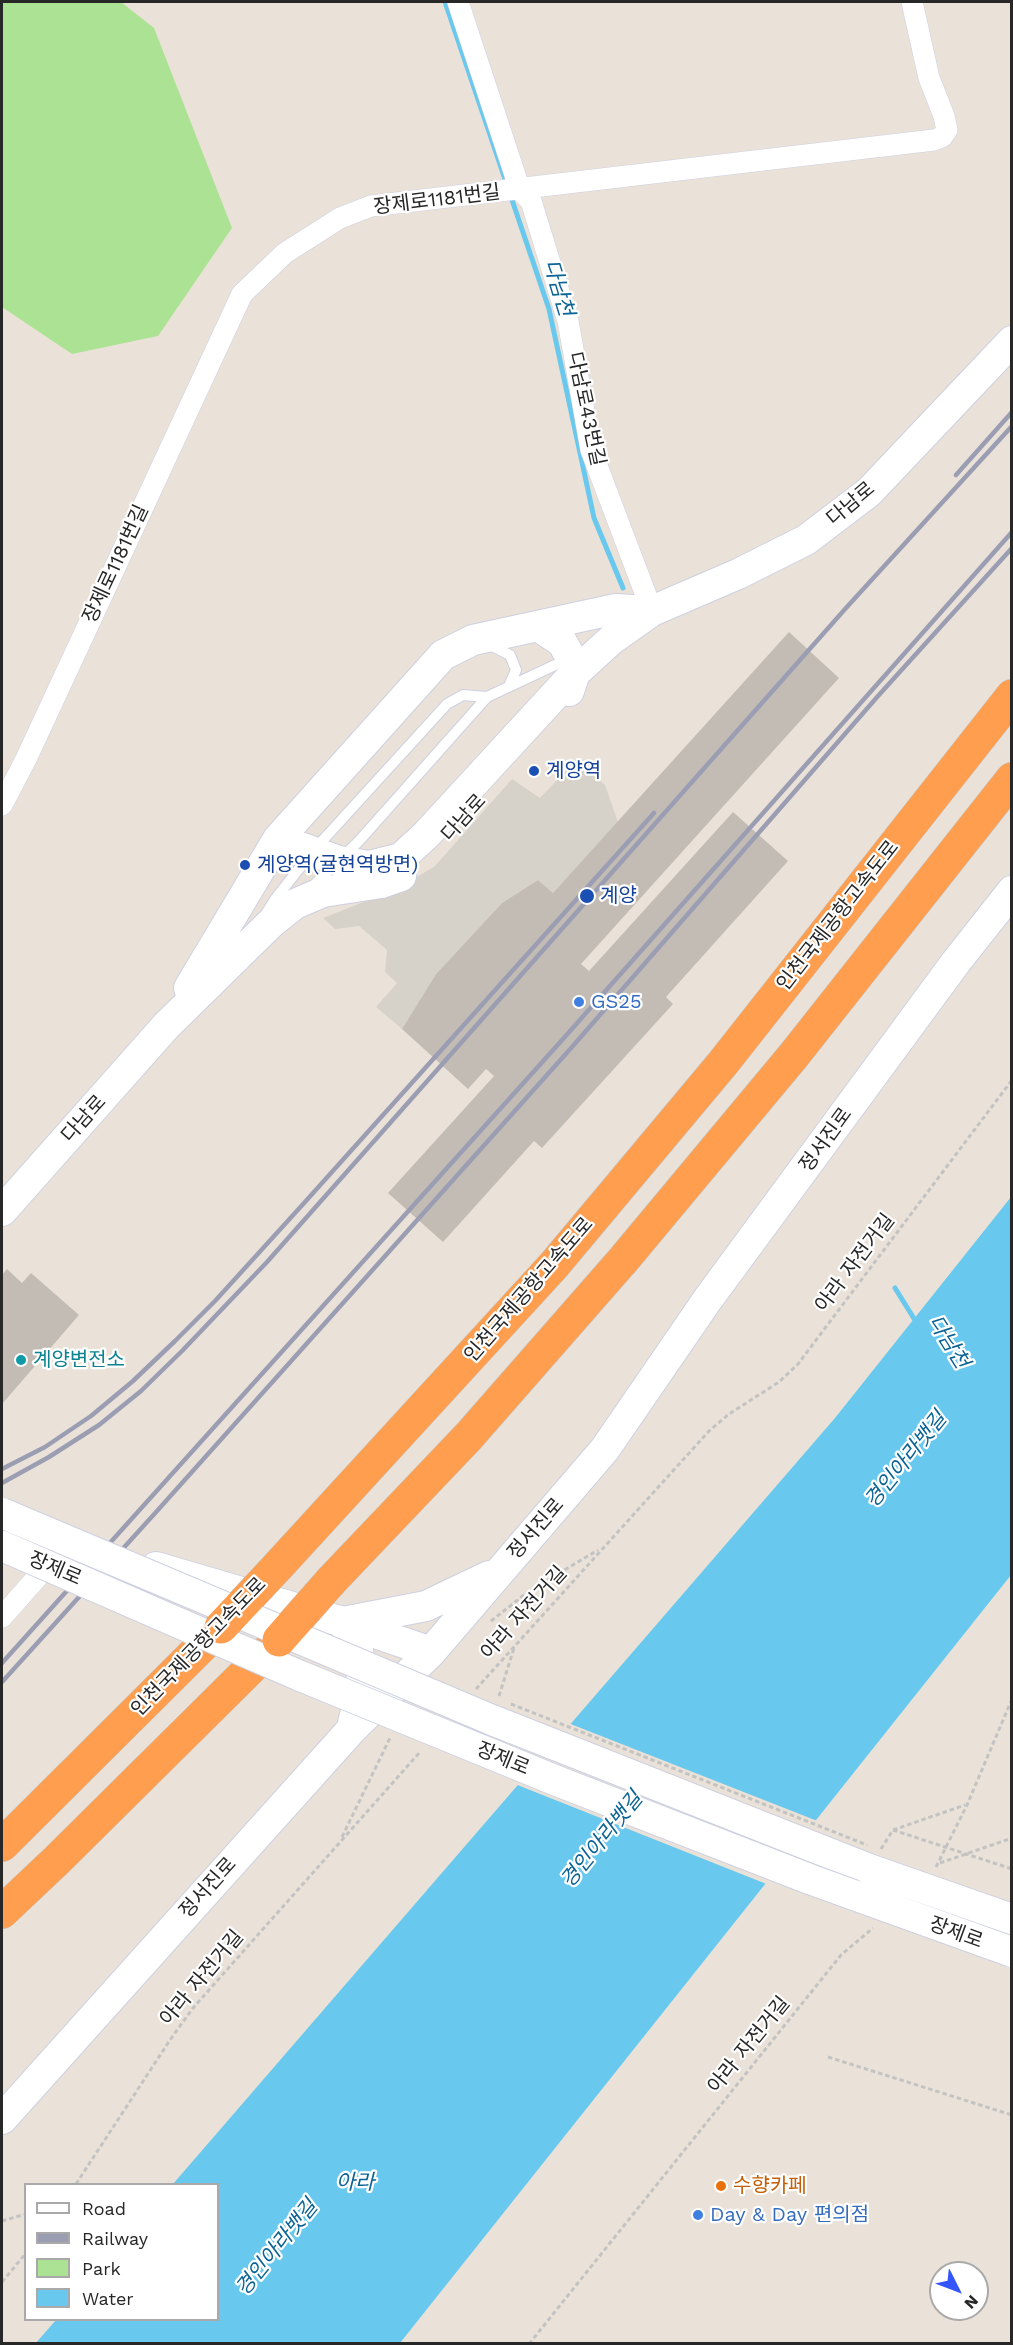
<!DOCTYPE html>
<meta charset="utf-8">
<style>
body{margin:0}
#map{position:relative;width:1013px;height:2345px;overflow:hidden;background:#eae2d8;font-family:"Work Sans",sans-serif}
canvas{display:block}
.frame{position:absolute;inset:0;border:3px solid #272727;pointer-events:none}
.legend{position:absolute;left:24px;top:2183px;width:195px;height:138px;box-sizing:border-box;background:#fff;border:2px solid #a9a9a9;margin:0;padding:8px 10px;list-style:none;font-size:18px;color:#272727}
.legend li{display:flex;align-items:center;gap:12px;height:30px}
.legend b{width:30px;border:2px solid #a9a9a9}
.north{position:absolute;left:929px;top:2261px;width:60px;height:60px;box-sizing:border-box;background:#fff;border:2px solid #a9a9a9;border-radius:50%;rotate:132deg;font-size:16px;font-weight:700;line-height:24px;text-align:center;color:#272727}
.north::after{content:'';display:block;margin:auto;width:21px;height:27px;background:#3455fa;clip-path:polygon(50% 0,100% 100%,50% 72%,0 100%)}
</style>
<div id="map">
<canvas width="1013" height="2345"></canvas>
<div class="frame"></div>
<ul class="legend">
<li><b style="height:8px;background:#fff"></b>Road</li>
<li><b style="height:8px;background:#9b9eb2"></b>Railway</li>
<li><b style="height:16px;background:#ace293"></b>Park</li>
<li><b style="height:16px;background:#68c8ee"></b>Water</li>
</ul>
<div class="north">N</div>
</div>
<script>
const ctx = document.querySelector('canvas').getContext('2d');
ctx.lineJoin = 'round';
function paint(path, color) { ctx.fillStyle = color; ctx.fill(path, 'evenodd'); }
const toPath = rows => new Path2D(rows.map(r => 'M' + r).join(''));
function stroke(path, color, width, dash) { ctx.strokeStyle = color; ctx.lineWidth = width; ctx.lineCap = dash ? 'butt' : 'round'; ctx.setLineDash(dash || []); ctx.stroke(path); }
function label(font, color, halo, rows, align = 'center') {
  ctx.font = font + ' "Work Sans","Noto Sans KR",sans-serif'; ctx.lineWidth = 4.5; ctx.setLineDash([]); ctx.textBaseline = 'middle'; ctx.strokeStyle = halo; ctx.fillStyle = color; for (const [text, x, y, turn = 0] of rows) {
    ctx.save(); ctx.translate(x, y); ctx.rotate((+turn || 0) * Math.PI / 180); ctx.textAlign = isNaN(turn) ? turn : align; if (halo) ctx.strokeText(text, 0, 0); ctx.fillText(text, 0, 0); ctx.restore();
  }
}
paint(toPath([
 [2,2,121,2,154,28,232,228,158,336,72,354,2,307]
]), '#ace293');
paint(toPath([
 [576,760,605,785,618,822,553,893,538,880,502,903,436,974,402,1029,376,1007,397,983,385,972,387,950,359,926,335,929,323,918,399,888,435,866,512,779,540,798]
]), '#d6d2ca');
paint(toPath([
 [1011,1197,1011,1575,400,2343,35,2344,56,2320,218,2320,218,2184,173,2184,835,1418]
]), '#68c8ee');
paint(toPath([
 [568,1723,820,1822,769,1885,515,1784]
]), '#eae2d8');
stroke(toPath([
 [445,2,507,185],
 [510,194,549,309,594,518,623,588],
 [895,1288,918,1325]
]), '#68c8ee', 5);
paint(toPath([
 [789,632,839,678,581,964,589,971,733,812,788,861,666,997,673,1004,542,1148,534,1141,443,1242,388,1193,494,1076,486,1069,468,1089,402,1029,436,974,502,903,538,880,553,893],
 [7,1269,22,1283,31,1273,79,1315,2,1404,2,1275]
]), '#c2bcb5');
const lane = toPath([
 [486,647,492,646,510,655,516,670,509,686],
 [314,885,359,841,487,697,570,658],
 [266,914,276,898,313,851,447,704,463,695,487,697]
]);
const street = toPath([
 [458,2,520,190,531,201,568,321,591,450,652,611],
 [2,805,26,759,242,294,285,253,340,218,371,206,934,140,942,137,947,130,944,116,929,78,912,2],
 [2,1617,55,1557]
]);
const secondary = toPath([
 [538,626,562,642,571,658,575,673,569,691],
 [278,839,339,861,369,866,401,858,426,835,575,673,611,640,652,611,738,574,806,540,869,492,1012,341],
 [189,988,278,839,443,655,473,640,616,609,652,611],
 [2,1211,166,1026,271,923,295,904,323,892,381,883,401,876],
 [156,1567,343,1622,431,1652],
 [492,1720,869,1869],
 [353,1723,363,1685,358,1651,343,1622,426,1606,489,1576],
 [2,2119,352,1729,431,1652,605,1449,708,1299,956,962,1012,891]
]);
const highway = toPath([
 [279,1565,554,1265,723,1063,1012,696],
 [331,1581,469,1436,624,1259,794,1055,1012,779],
 [2,1845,221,1627],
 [2,1912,57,1860,279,1640]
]);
stroke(lane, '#cdd0e1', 12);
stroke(street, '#cdd0e1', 22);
stroke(secondary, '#cdd0e1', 32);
stroke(highway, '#c3c3c3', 34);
stroke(toPath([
 [491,1621,529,1591,598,1550],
 [476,1689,709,1431,729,1414,779,1382,798,1364,1012,1080],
 [499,1696,514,1648],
 [893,1830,965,1805],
 [342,1837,390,1738],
 [940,1863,1012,1838],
 [936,1867,967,1805,1012,1699],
 [828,2057,1012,2115],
 [76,2184,170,2040,193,2008,420,1752],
 [2,2221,26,2214],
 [2,2282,26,2253],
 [529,2344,841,1955,873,1928]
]), '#c3c3c3', 3, [4.5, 3]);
stroke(lane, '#fff', 10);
stroke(street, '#fff', 21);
stroke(secondary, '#fff', 30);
stroke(highway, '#ff9e4e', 33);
stroke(toPath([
 [956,475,1012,412],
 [2,1469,45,1447,91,1416,133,1381,175,1341,215,1301,305,1202,654,813],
 [2,1483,49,1457,99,1425,141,1391,182,1351,267,1262,846,608,1012,426],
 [2,1663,563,1039,1012,532],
 [2,1682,157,1511,572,1047,878,696,1012,548]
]), '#9b9eb2', 4.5);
const secondaryBridge = toPath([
 [2,1513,492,1720],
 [2,1546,298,1675,557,1781,812,1880,1012,1952],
 [869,1869,1012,1919]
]);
const highwayBridge = toPath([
 [221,1627,279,1565],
 [279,1640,331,1581]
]);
stroke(secondaryBridge, '#cdd0e1', 32, []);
stroke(highwayBridge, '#c3c3c3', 34, []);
stroke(toPath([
 [511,1704,867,1845],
 [881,1849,893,1830,1012,1869]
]), '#c3c3c3', 3, [4.5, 3]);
stroke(secondaryBridge, '#fff', 30);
stroke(highwayBridge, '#ff9e4e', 33);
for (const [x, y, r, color] of [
 [534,771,6,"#1a4fb4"],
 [245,865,6,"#1a4fb4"],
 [587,896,8,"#1a4fb4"],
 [579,1002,6,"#3f7fe0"],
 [21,1360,6,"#0f9aa8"],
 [721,2186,6,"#e8710a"],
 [698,2215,6,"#3f7fe0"]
]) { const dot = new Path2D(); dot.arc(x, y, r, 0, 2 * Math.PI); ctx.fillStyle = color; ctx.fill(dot); stroke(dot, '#fff', 2); }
label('20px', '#272727', '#fff', [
 ["장제로1181번길",437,200,-7],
 ["다남로43번길",586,409,78],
 ["다남로",851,504,-40],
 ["장제로1181번길",116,564,-65],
 ["다남로",464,818,-48],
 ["인천국제공항고속도로",838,916,-52],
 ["다남로",84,1119,-48],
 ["정서진로",826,1140,-54],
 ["아라 자전거길",855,1263,-53],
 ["인천국제공항고속도로",529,1290,-49],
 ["정서진로",536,1529,-49],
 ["장제로",55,1569,23],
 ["아라 자전거길",524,1613,-48],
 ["인천국제공항고속도로",199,1647,-46],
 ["장제로",503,1759,22],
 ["정서진로",208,1888,-48],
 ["장제로",956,1933,20],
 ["아라 자전거길",202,1978,-50],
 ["아라 자전거길",749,2045,-51]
]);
label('20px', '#164399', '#fff', [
 ["계양역",546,771],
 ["계양역(귤현역방면)",257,865],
 ["계양",600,896]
], 'left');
label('20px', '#366cbe', '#fff', [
 ["GS25",591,1002],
 ["Day & Day 편의점",710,2215]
], 'left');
label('20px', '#0d838f', '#fff', [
 ["계양변전소",33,1360]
], 'left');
label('20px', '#c56008', '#fff', [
 ["수향카페",733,2186]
], 'left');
label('italic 21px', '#0c6395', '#fff', [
 ["다남천",558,288,73],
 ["다남천",948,1342,58],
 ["경인아라뱃길",906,1460,-51],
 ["경인아라뱃길",602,1840,-51],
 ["아라",355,2183],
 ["경인아라뱃길",277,2248,-51]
]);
</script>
